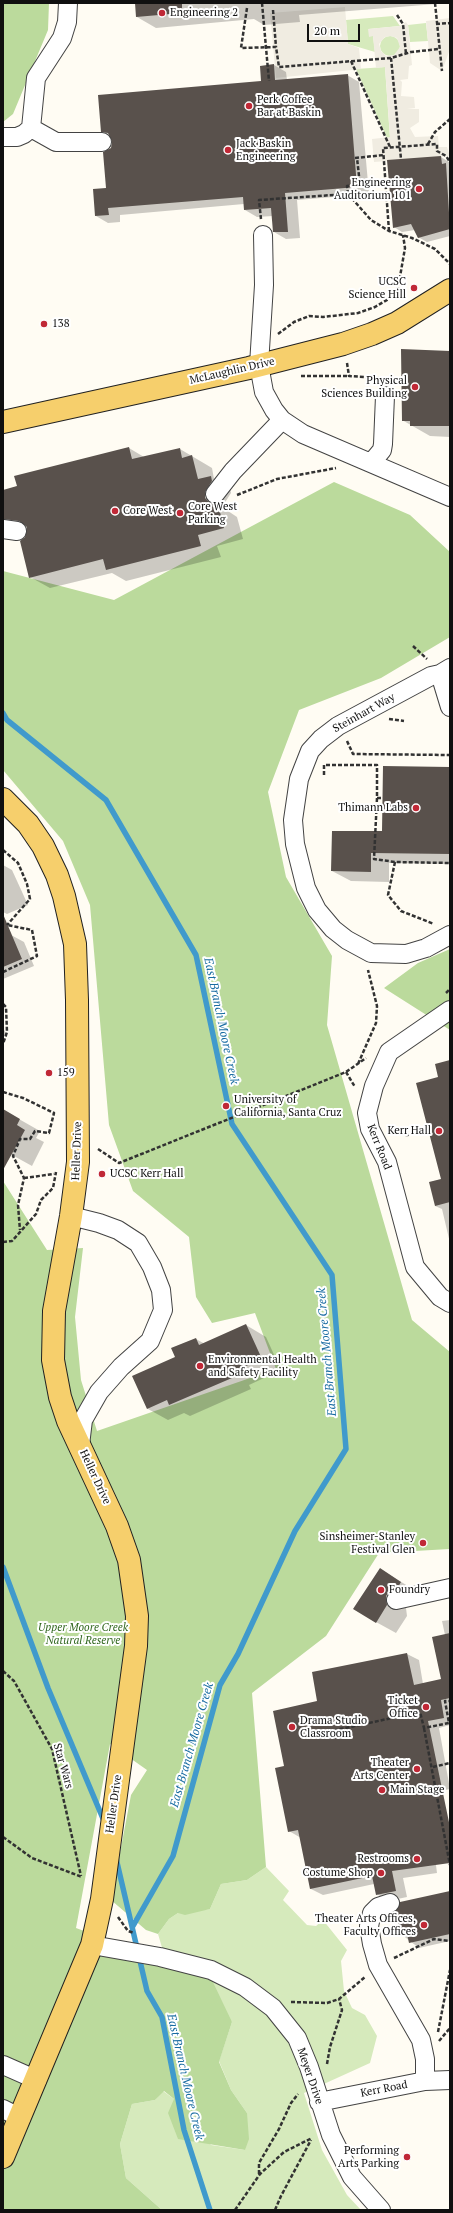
<!DOCTYPE html>
<style>
body{margin:0}
#map{position:relative;width:453px;height:2213px;overflow:hidden;background:#fffcf3;font-family:"PT Serif",serif}
canvas{display:block}
.frame{position:absolute;inset:0;border:4px solid #101010;pointer-events:none}
.scale{position:absolute;left:307px;top:24px;width:53px;height:18px;box-sizing:border-box;border:2px solid #101010;border-top:0;padding-left:5px;font-size:12px;line-height:14px;white-space:nowrap;color:#101010;-webkit-text-stroke:3px #fff;paint-order:stroke}
</style>
<div id="map">
<canvas width="453" height="2213"></canvas>
<div class="frame"></div>
<div class="scale">20 m</div>
</div>
<script>
const ctx = document.querySelector('canvas').getContext('2d');
ctx.lineJoin = 'round';
function paint(path, color) { ctx.fillStyle = color; ctx.fill(path, 'evenodd'); }
const toPath = rows => new Path2D(rows.map(r => 'M' + r).join(''));
function stroke(path, color, width, dash) { ctx.strokeStyle = color; ctx.lineWidth = width; ctx.lineCap = dash ? 'butt' : 'round'; ctx.setLineDash(dash || []); ctx.stroke(path); }
function label(font, color, halo, rows, align = 'center') {
  ctx.font = font + ' "PT Serif",serif'; ctx.lineWidth = 4; ctx.setLineDash([]); ctx.textBaseline = 'middle'; ctx.strokeStyle = halo; ctx.fillStyle = color; for (const [text, x, y, turn = 0] of rows) {
    ctx.save(); ctx.translate(x, y); ctx.rotate((+turn || 0) * Math.PI / 180); ctx.textAlign = isNaN(turn) ? turn : align; if (halo) ctx.strokeText(text, 0, 0); ctx.fillText(text, 0, 0); ctx.restore();
  }
}
paint(toPath([
 [393,16,400,26,369,29,373,36,375,52,348,44,346,20],
 [426,23,428,41,410,42,408,25],
 '380 46a10 10 0 1 1 20 0a10 10 0 1 1-20 0Z',
 [385,67,390,138,387,138,356,69],
 [266,1867,289,1891,283,1900,307,1925,316,1926,323,1920,347,1950,341,1961,344,1991,352,2008,365,2015,377,2036,370,2063,304,2093,322,2150,347,2195,361,2210,162,2210,126,2178,120,2144,132,2104,155,2100,163,2091,174,2099,211,2145,245,2150,247,2113,231,2090,219,2061,232,2022,166,1961,158,1934,169,1919,178,1913,210,1909,221,1884,247,1880]
]), '#d6eabc');
paint(toPath([
 [3,3,49,3,48,30,13,114,3,122],
 [334,482,410,515,450,552,450,637,381,678,299,710,268,792,286,877,332,956,327,1025,412,1320,450,1352,450,1549,379,1553,326,1636,252,1693,266,1867,247,1880,221,1884,210,1909,185,1915,178,1913,169,1919,158,1934,146,1930,111,1900,131,1795,147,1770,110,1744,76,1928,211,1978,232,2022,219,2062,231,2090,247,2113,249,2139,245,2150,178,2139,168,2113,174,2099,164,2091,155,2100,132,2104,120,2144,126,2178,162,2210,3,2210,3,1181,47,1250,83,1248,75,1317,81,1380,97,1431,276,1369,255,1313,212,1323,196,1297,189,1237,133,1191,109,1125,90,905,63,841,3,770,3,571,114,600],
 [450,949,450,1030,384,988,418,963]
]), '#bbda9c');
paint(toPath([
 [345,7,348,44,359,48,361,69,276,78,270,13],
 [450,18,450,49,442,71,430,63,426,21],
 [406,22,408,25,412,65,409,66,408,79,400,80,402,82,401,96,414,97,415,108,407,109,419,109,419,122,410,128,415,137,438,136,439,147,447,147,450,156,374,162,372,139,390,137,385,67,376,68,373,36,369,37,368,29,400,26],
 [391,36,397,38,400,47,394,55,386,56,381,51,379,44,385,37]
]), '#f0ece1');
paint(toPath([
 [136,3,449,3,299,15,300,22,264,25,254,19,156,28,137,17],
 [274,65,286,72,287,80,347,75,359,82,369,194,297,200,300,238,286,239,274,232,273,216,257,217,245,210,244,204,120,215,120,222,108,223,96,216,107,189,114,142,110,135,102,131,262,82,261,67],
 [441,157,449,162,450,166,450,236,427,242,418,237,415,230,402,232,394,227],
 [450,352,450,437,430,436,402,420],
 [129,448,144,457,180,449,212,468,214,479,230,488,231,493,224,504,225,509,237,517,243,539,217,546,221,557,126,581,112,573,50,588,30,577,27,531,16,531,3,523,3,491],
 [450,768,450,864,389,863,389,882,351,881,332,871,383,832],
 [3,865,12,870,28,905,7,914,3,912],
 [3,921,11,935,24,942,34,966,3,979],
 [3,1027,6,1034,3,1036],
 [450,1061,450,1243,442,1209,435,1206,442,1180,439,1078],
 [3,1110,40,1131,36,1138,44,1142,32,1166,3,1150],
 [246,1325,266,1337,281,1370,249,1385,251,1389,190,1416,184,1413,168,1420,148,1409,176,1357,196,1339,205,1344],
 [380,1569,421,1594,406,1608,407,1616,396,1633,376,1622],
 [450,1620,450,1725,439,1728,450,1789,427,1794,437,1873,403,1878,407,1897,388,1901,377,1894,374,1884,323,1895,311,1889,301,1838,289,1831,285,1767,319,1702,313,1673,407,1654,419,1660,423,1684,443,1680,445,1635,442,1621],
 [450,1892,450,1941,419,1948,401,1934]
]), '#0003');
stroke(toPath([
 [3,713,7,720,106,800,196,955,232,1124,332,1275,346,1449,295,1531,238,1654,220,1685,173,1856,133,1926],
 [3,1567,48,1688,104,1821],
 [116,1858,147,1991,162,2017,184,2130,210,2210]
]), '#409acc', 5.5);
paint(toPath([
 [135,3,182,3,182,13,136,17],
 [274,64,275,80,348,74,357,187,285,193,288,232,273,232,271,208,244,210,243,197,108,208,109,215,95,216,93,189,106,188,103,152,111,148,112,142,108,133,101,132,98,95,261,81,260,66],
 [441,156,442,164,446,163,450,229,418,238,411,224,393,228,387,160],
 [401,349,450,351,450,426,410,426,410,421,402,421],
 [129,447,132,459,180,448,182,458,192,455,198,479,211,476,212,481,205,492,205,498,209,502,218,504,224,528,198,535,201,546,106,570,103,559,29,578,20,541,25,537,27,527,19,521,3,519,3,490,17,486,14,476],
 [383,766,450,767,450,854,371,853,371,872,331,871,332,831,382,831],
 [3,914,22,959,3,967],
 [450,1060,450,1202,435,1206,429,1182,441,1179,416,1083,438,1077,435,1064],
 [3,1109,20,1119,17,1125,25,1130,3,1170],
 [246,1324,262,1359,230,1373,232,1378,169,1405,167,1400,147,1409,132,1376,175,1357,171,1348,196,1338,199,1345],
 [380,1568,401,1582,397,1589,389,1592,386,1596,387,1605,376,1623,353,1609],
 [450,1633,450,1698,441,1700,444,1718,428,1721,450,1827,450,1863,392,1871,396,1891,376,1895,372,1876,310,1889,298,1830,288,1832,275,1768,284,1766,273,1711,317,1701,312,1672,407,1653,414,1685,441,1679,432,1637],
 [450,1891,450,1934,409,1943,407,1934,401,1935,395,1912,400,1902]
]), '#59514c');
const minor = toPath([
 [31,128,56,142,102,142],
 [3,137,17,137,24,134,31,128,36,78,62,38,67,22,68,3],
 [263,235,264,285,259,365,264,392,274,410,282,420,303,434,450,497],
 [372,462,382,450,383,444,385,396],
 [215,494,233,471,282,420],
 [3,529,17,531],
 [450,668,440,674,431,676,338,726,321,739,310,751,299,779,293,820,295,844,306,888,317,910,333,929,347,940,371,953,406,954,426,948,450,935],
 [440,674,450,707],
 [450,1010,389,1052,374,1086,367,1113,370,1129,387,1162,415,1267,440,1297,450,1303],
 [71,1216,99,1223,118,1230,138,1243,152,1267,161,1290,163,1310,150,1341,121,1367,99,1392,83,1420,80,1445],
 [396,1600,450,1588],
 [390,1903,378,1907,372,1913,369,1926,372,1944,378,1965,421,2040,425,2059,425,2081],
 [92,1945,160,1957,211,1970,245,1987,273,2008,297,2038,309,2067,331,2135,352,2177,381,2210],
 [3,2065,37,2080],
 [319,2102,425,2081,450,2080],
 [3,2109,21,2118]
]);
const major = toPath([
 [3,422,249,368,343,344,372,334,397,323,450,290],
 [3,799,28,824,43,846,57,875,64,896,75,944,77,1000,78,1162,71,1216,54,1311,53,1360,60,1397,68,1421,117,1526,129,1560,137,1616,136,1646,102,1899,92,1945,3,2157]
]);
stroke(minor, '#434343', 20);
stroke(major, '#212121', 24);
stroke(toPath([
 [435,3,442,71],
 [247,8,241,48,276,47,279,67,391,58,411,52,439,49],
 [273,10,276,47],
 [397,15,403,24,406,54],
 [436,24,450,23],
 [391,58,401,159],
 [351,61,390,147],
 [428,144,435,132,450,119],
 [355,158,384,155],
 [348,194,347,186,360,185,357,158],
 [261,219,259,200,348,194,371,220,389,231,412,238,435,249,450,264],
 [389,231,383,148,437,144,437,151,446,156,450,162],
 [278,334,294,322,309,316,323,317,358,313,375,307,397,294,405,248,403,235],
 [347,363,349,376,381,378],
 [301,376,349,376],
 [390,378,401,379],
 [237,495,277,479,336,468],
 [413,646,427,659],
 [389,719,404,721],
 [347,741,353,754,450,755],
 [324,775,324,765,377,765,377,798,383,798],
 [377,798,374,859,395,862,450,863],
 [3,850,18,863,27,884,30,899,7,925],
 [395,862,388,895,401,911,434,924],
 [3,972,37,956,32,930,7,925],
 [446,993,450,989],
 [3,1004,6,1007,7,1032,3,1044],
 [358,1064,376,1023,377,1006,368,970],
 [346,1072,355,1087],
 [3,1092,23,1098,54,1113,49,1133,35,1131,30,1139,20,1139,13,1156,24,1178,18,1205,20,1230],
 [393,1133,407,1135,413,1134],
 [98,1149,119,1163,346,1072,366,1058],
 [24,1178,54,1174],
 [3,1242,12,1241,36,1214,41,1200,53,1188,56,1172],
 [3,1671,14,1681,52,1749,81,1876],
 [424,1728,450,1865],
 [322,1733,420,1712,424,1728,449,1723,445,1701,450,1701],
 [433,1767,450,1763],
 [3,1837,32,1858,82,1877],
 [118,1917,128,1931,134,1933],
 [394,1958,434,1939,450,1941],
 [291,2002,327,2003,339,1999,365,1977],
 [438,2032,450,1970],
 [439,2041,450,2028],
 [327,2064,330,2047,342,2010,339,1999],
 [259,2174,259,2163,279,2129,291,2103,298,2094],
 [235,2210,260,2174,284,2152,312,2138],
 [275,2210,281,2196,311,2140]
]), '#323232', 2.5, [4, 2]);
stroke(minor, '#fff', 18);
stroke(major, '#f6cf6c', 22);
stroke(toPath([
 [262,3,269,81]
]), '#323232', 2.5, [4, 2]);
for (const [x, y, r, color] of [
 [162,13,4,"#c02836"],
 [249,106,4,"#c02836"],
 [228,150,4,"#c02836"],
 [419,189,4,"#c02836"],
 [414,288,4,"#c02836"],
 [44,324,4,"#c02836"],
 [415,387,4,"#c02836"],
 [115,511,4,"#c02836"],
 [180,513,4,"#c02836"],
 [416,808,4,"#c02836"],
 [49,1073,4,"#c02836"],
 [226,1106,4,"#c02836"],
 [439,1131,4,"#c02836"],
 [102,1174,4,"#c02836"],
 [200,1366,4,"#c02836"],
 [423,1543,4,"#c02836"],
 [381,1590,4,"#c02836"],
 [426,1707,4,"#c02836"],
 [292,1727,4,"#c02836"],
 [417,1769,4,"#c02836"],
 [382,1790,4,"#c02836"],
 [417,1859,4,"#c02836"],
 [381,1873,4,"#c02836"],
 [424,1925,4,"#c02836"],
 [407,2157,4,"#c02836"]
]) { const dot = new Path2D(); dot.arc(x, y, r, 0, 2 * Math.PI); ctx.fillStyle = color; ctx.fill(dot); stroke(dot, '#fff', 1.5); }
label('11px', '#101010', '#fff', [
 ["Engineering 2",170,13],
 ["Perk Coffee",257,100],
 ["Bar at Baskin",257,113],
 ["Jack Baskin",236,144],
 ["Engineering",236,157],
 ["Engineering",411,183,"right"],
 ["Auditorium 101",411,196,"right"],
 ["UCSC",406,282,"right"],
 ["Science Hill",406,295,"right"],
 ["138",52,324],
 ["Physical",407,381,"right"],
 ["Sciences Building",407,394,"right"],
 ["Core West",188,507],
 ["Parking",188,520],
 ["Core West",123,511],
 ["Thimann Labs",408,808,"right"],
 ["159",57,1073],
 ["University of",234,1100],
 ["California, Santa Cruz",234,1113],
 ["Kerr Hall",431,1131,"right"],
 ["UCSC Kerr Hall",110,1174],
 ["Environmental Health",208,1360],
 ["and Safety Facility",208,1373],
 ["Sinsheimer-Stanley",415,1537,"right"],
 ["Festival Glen",415,1550,"right"],
 ["Foundry",389,1590],
 ["Ticket",418,1701,"right"],
 ["Office",418,1714,"right"],
 ["Drama Studio",300,1721],
 ["Classroom",300,1734],
 ["Theater",409,1763,"right"],
 ["Arts Center",409,1776,"right"],
 ["Main Stage",390,1790],
 ["Restrooms",409,1859,"right"],
 ["Costume Shop",373,1873,"right"],
 ["Theater Arts Offices,",416,1919,"right"],
 ["Faculty Offices",416,1932,"right"],
 ["Performing",399,2151,"right"],
 ["Arts Parking",399,2164,"right"]
], 'left');
label('11px', '#101010', '#fff', [
 ["McLaughlin Drive",232,371,-13],
 ["Steinhart Way",364,713,-29],
 ["Kerr Road",379,1147,68],
 ["Heller Drive",77,1151,-88],
 ["Heller Drive",95,1477,65],
 ["Star Wars",63,1766,74],
 ["Heller Drive",114,1804,-82],
 ["Meyer Drive",310,2076,71],
 ["Kerr Road",384,2089,-11]
]);
label('italic 11px', '#326820', '#fff', [
 ["Upper Moore Creek",83,1628],
 ["Natural Reserve",83,1641]
]);
label('italic 12px', '#196ca2', '#fff', [
 ["East Branch Moore Creek",221,1021,78],
 ["East Branch Moore Creek",327,1352,-95],
 ["East Branch Moore Creek",192,1745,-74],
 ["East Branch Moore Creek",185,2077,77]
]);
</script>
